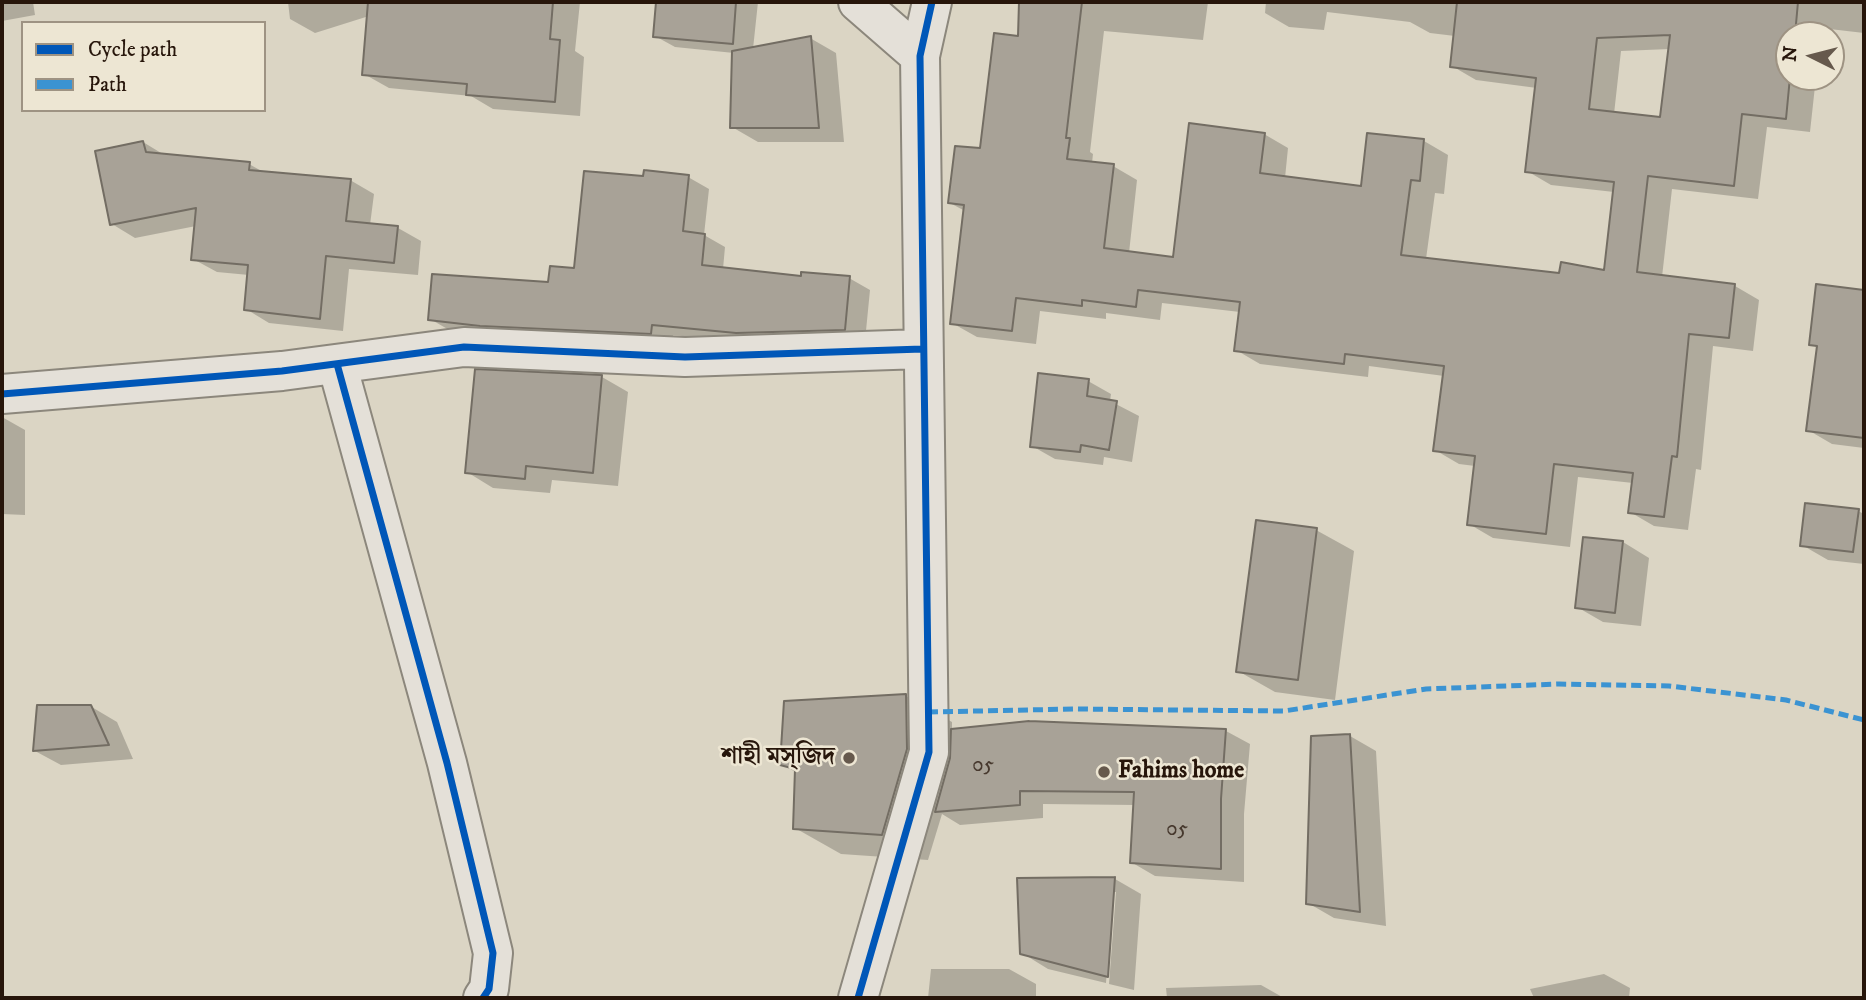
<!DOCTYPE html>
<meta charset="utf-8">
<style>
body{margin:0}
#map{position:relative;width:1866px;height:1000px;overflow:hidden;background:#dbd5c4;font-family:"IM FELL DW Pica",serif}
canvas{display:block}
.frame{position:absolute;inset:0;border:4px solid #27160b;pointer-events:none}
.legend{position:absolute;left:21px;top:21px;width:245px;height:91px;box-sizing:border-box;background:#ede6d3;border:2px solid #9e9383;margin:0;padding:9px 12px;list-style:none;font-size:21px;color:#27160b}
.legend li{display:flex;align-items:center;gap:14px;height:35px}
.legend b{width:35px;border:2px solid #9e9383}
.north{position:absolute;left:1775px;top:21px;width:70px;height:70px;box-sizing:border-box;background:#ede6d3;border:2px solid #9e9383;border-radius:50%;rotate:276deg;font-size:19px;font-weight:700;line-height:28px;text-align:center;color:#27160b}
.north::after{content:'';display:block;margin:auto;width:24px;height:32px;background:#66594c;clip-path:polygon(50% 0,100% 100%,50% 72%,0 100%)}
</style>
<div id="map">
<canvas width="1866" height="1000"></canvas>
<div class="frame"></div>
<ul class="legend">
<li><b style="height:9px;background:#0057b8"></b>Cycle path</li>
<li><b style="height:9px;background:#3b93d2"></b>Path</li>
</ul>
<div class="north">N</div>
</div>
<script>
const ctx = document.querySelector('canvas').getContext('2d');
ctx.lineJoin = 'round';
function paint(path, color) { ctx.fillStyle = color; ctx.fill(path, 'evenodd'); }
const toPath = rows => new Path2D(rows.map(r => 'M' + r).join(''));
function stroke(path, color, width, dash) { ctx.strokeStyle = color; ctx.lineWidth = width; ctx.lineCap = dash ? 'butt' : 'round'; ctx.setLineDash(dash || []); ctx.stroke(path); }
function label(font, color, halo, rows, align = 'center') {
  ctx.font = font + ' "IM FELL DW Pica","Noto Serif Bengali",serif'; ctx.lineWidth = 5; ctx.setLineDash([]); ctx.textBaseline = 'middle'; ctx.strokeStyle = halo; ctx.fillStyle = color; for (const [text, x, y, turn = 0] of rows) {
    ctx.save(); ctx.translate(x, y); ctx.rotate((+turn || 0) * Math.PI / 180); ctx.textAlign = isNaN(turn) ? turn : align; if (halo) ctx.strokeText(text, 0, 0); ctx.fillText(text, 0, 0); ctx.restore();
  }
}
paint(toPath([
 [2,2,33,2,35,15,2,21],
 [288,2,580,2,575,51,584,57,580,116,493,109,471,96,389,88,364,74,369,16,315,33,290,19],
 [658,2,758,2,753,49,810,38,836,53,844,142,758,142,732,127,734,53,675,47,655,36],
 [1021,2,1208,2,1203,40,1104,31,1090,152,1093,154,1092,163,1113,166,1137,180,1129,253,1175,259,1264,134,1288,148,1285,178,1362,188,1369,135,1424,141,1448,155,1444,194,1435,193,1426,259,1560,275,1605,272,1614,192,1551,185,1527,171,1537,88,1476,80,1452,66,1455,36,1430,33,1410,22,1327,12,1324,30,1289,27,1265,13,1266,2,1864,2,1864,33,1821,28,1820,35,1789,35,1789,77,1816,77,1810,132,1767,127,1758,199,1672,189,1662,277,1735,286,1759,300,1753,351,1713,346,1701,470,1696,469,1688,530,1654,526,1630,512,1633,483,1578,477,1570,547,1493,538,1469,524,1475,466,1459,464,1435,450,1444,376,1369,366,1368,377,1260,364,1236,350,1240,312,1162,303,1160,320,1106,313,1106,319,1040,311,1036,344,977,337,952,323,965,211,950,203,982,150,1020,38],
 [1670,49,1661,118,1614,114,1621,51],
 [143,142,166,156,249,164,265,173,350,180,374,194,370,225,398,228,421,241,418,275,349,269,343,331,269,323,246,309,249,275,217,272,193,259,196,226,135,238,112,224],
 [688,177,709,189,704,235,725,247,723,269,803,278,849,278,870,290,865,341,758,344,673,335,672,345,451,331,430,319,550,284,575,270,645,178],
 [1817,286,1864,291,1864,448,1832,444,1808,430,1818,348,1811,344],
 [602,377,628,392,618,486,552,480,550,493,493,488,467,472],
 [1088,381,1111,394,1110,401,1139,416,1132,462,1104,457,1103,465,1055,459,1032,446],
 [2,417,25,430,25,515,2,514],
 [1858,511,1864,514,1864,564,1828,560,1802,545],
 [1316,530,1354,551,1335,700,1275,692,1238,671],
 [1623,542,1649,558,1641,626,1603,622,1577,607],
 [906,696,952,722,952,731,1029,723,1226,731,1250,744,1244,814,1244,882,1155,876,1131,862,1135,805,1043,804,1043,818,960,825,942,814,928,860,841,854,795,828,797,773,782,764],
 [90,706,117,722,133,759,61,765,35,751],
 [1350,736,1376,751,1386,926,1334,918,1308,903],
 [1115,879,1141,894,1134,990,1109,984,1116,892,1113,892,1106,983,1048,969,1022,953,1019,880],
 [931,969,1009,969,1036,984,1036,998,928,998],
 [1604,974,1630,988,1629,998,1534,998,1530,989],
 [1261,985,1284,998,1167,998,1166,988]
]), '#0003');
const building = toPath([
 [368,2,553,2,550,39,560,40,555,102,466,95,467,84,362,75,368,2],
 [656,2,736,2,733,44,653,37,656,2],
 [1019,2,1082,2,1066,138,1070,138,1067,159,1114,164,1104,248,1173,257,1189,123,1265,133,1260,173,1361,186,1367,133,1424,139,1420,181,1411,180,1401,255,1559,273,1561,262,1604,270,1614,182,1525,172,1536,78,1450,67,1457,2,1798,2,1795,35,1789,35,1790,77,1786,119,1742,114,1734,186,1648,176,1637,272,1735,284,1729,338,1689,334,1677,457,1672,456,1664,517,1628,513,1633,473,1554,464,1546,534,1467,525,1475,456,1433,451,1444,366,1345,354,1344,364,1234,351,1240,302,1138,290,1136,307,1082,300,1082,306,1016,298,1012,331,950,324,964,205,948,203,955,146,980,148,994,33,1018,36,1019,2],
 [1670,35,1660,117,1589,109,1597,38,1670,35],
 [811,36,819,128,730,128,732,51,811,36],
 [143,141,146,152,250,162,249,170,351,179,346,221,398,226,394,263,326,256,320,319,244,310,248,265,191,260,196,208,110,225,95,151,143,141],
 [644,170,689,175,683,231,705,234,702,265,801,276,801,272,850,276,845,330,736,333,652,325,651,334,480,326,428,320,432,274,548,282,550,266,574,268,584,171,643,176,644,170],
 [1816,284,1864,290,1864,438,1806,431,1817,346,1809,345,1816,284],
 [475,369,602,375,593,473,526,466,525,479,465,473,475,369],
 [1038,373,1089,379,1087,396,1117,401,1109,450,1081,445,1080,452,1030,447,1038,373],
 [1805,503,1859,509,1853,552,1800,546,1805,503],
 [1256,520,1317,528,1298,680,1236,672,1256,520],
 [1583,537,1623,541,1615,613,1575,608,1583,537],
 [906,694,907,749,882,835,793,829,795,769,780,765,784,701,906,694],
 [37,705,91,705,109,745,33,751,37,705],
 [1029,721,1226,729,1221,799,1221,869,1130,863,1134,792,1020,791,1020,805,935,812,950,758,951,729,1029,721],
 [1350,734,1360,912,1306,904,1311,736,1350,734],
 [1115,877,1108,977,1020,954,1017,878,1115,877]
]);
paint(building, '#a8a297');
stroke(building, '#736d63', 2);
const street = toPath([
 [858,2,920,56],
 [337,364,447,763,493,953,489,989,483,998],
 [2,394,282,371,464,347,685,357,922,349],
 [858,998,929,752,920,56,932,2]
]);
stroke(street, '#8c877c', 42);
stroke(street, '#e4e0d8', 38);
stroke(toPath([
 [928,712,1076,709,1284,711,1426,689,1559,684,1669,686,1786,700,1864,720]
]), '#3b93d2', 5, [10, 5]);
stroke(toPath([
 [337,364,447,763,493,953,489,989,483,998],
 [2,394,282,371,464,347,685,357,922,349],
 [858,998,929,752,920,56,932,2]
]), '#0057b8', 7);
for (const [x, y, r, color] of [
 [849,758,7,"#66594c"],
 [1104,772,7,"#66594c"]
]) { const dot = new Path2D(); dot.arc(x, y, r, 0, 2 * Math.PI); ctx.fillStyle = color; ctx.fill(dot); stroke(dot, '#ede6d3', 2.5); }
label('21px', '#47392e', null, [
 ["05",983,767],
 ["05",1177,831]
]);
label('bold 24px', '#27160b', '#ede6d3', [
 ["শাহী মস্জিদ",835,758],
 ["Fahims home",1118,772,"left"]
], 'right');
</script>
